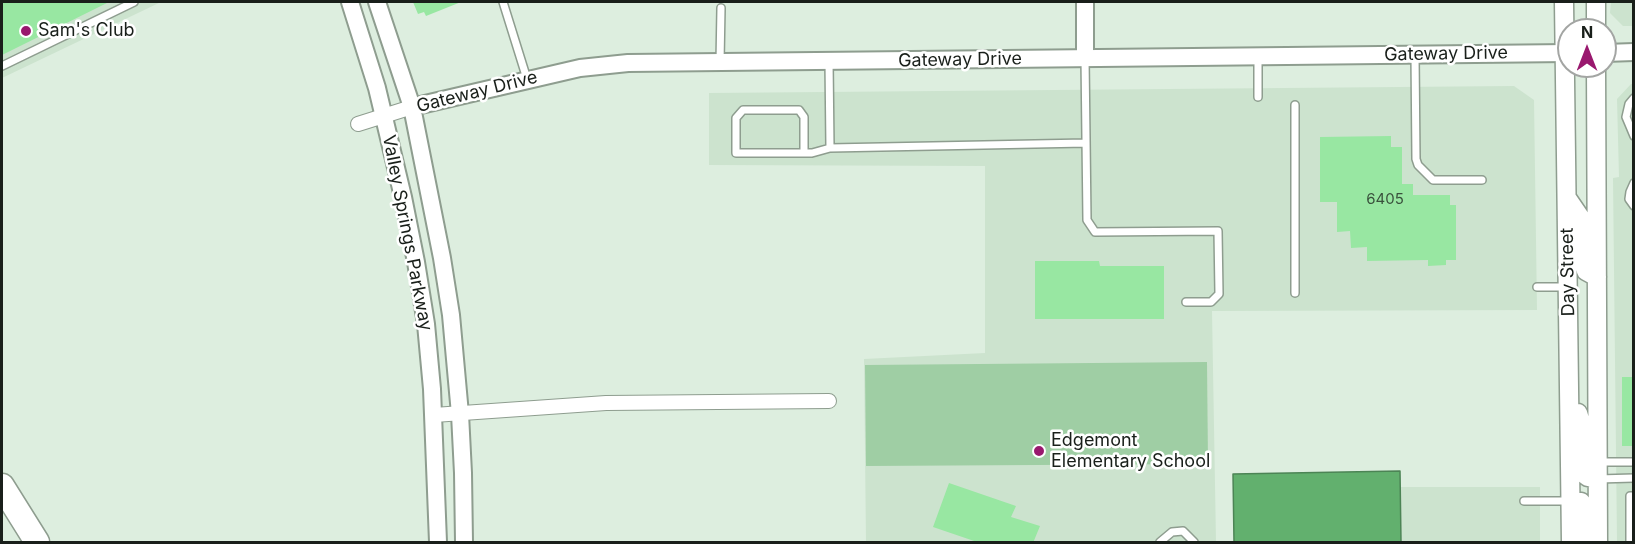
<!DOCTYPE html>
<style>
body{margin:0}
#map{position:relative;width:1635px;height:544px;overflow:hidden;background:#ddeedf;font-family:Inter,sans-serif}
canvas{display:block}
.frame{position:absolute;inset:0;border:3px solid #191f1a;pointer-events:none}
.north{position:absolute;left:1557px;top:18px;width:60px;height:60px;box-sizing:border-box;background:#fff;border:2px solid #a3a5a3;border-radius:50%;rotate:0deg;font-size:16px;font-weight:700;line-height:24px;text-align:center;color:#191f1a}
.north::after{content:'';display:block;margin:auto;width:21px;height:27px;background:#99186e;clip-path:polygon(50% 0,100% 100%,50% 72%,0 100%)}
</style>
<div id="map">
<canvas width="1635" height="544"></canvas>
<div class="frame"></div>
<div class="north">N</div>
</div>
<script>
const ctx = document.querySelector('canvas').getContext('2d');
ctx.lineJoin = 'round';
function paint(path, color) { ctx.fillStyle = color; ctx.fill(path, 'evenodd'); }
const toPath = rows => new Path2D(rows.map(r => 'M' + r).join(''));
function stroke(path, color, width, dash) { ctx.strokeStyle = color; ctx.lineWidth = width; ctx.lineCap = dash ? 'butt' : 'round'; ctx.setLineDash(dash || []); ctx.stroke(path); }
function label(font, color, halo, rows, align = 'center') {
  ctx.font = font + ' Inter,sans-serif'; ctx.lineWidth = 5; ctx.setLineDash([]); ctx.textBaseline = 'middle'; ctx.strokeStyle = halo; ctx.fillStyle = color; for (const [text, x, y, turn = 0] of rows) {
    ctx.save(); ctx.translate(x, y); ctx.rotate((+turn || 0) * Math.PI / 180); ctx.textAlign = isNaN(turn) ? turn : align; if (halo) ctx.strokeText(text, 0, 0); ctx.fillText(text, 0, 0); ctx.restore();
  }
}
paint(toPath([
 [2,2,161,2,2,78],
 [1611,2,1633,2,1633,26,1623,26,1610,13],
 [1631,84,1633,84,1633,542,1617,542,1613,178,1619,177,1617,99],
 [1514,86,1534,100,1537,310,1212,311,1216,542,866,542,864,359,985,353,985,166,709,165,709,93],
 [1400,487,1540,487,1540,542,1401,542]
]), '#cce3ce');
paint(toPath([
 [1207,362,1208,464,866,466,865,365]
]), '#9fcea4');
const water = toPath([
 [1400,471,1401,542,1234,542,1233,474,1400,471]
]);
paint(water, '#62b06e');
stroke(water, '#4c8455', 1.5);
paint(toPath([
 [2,2,109,2,2,55],
 [413,2,461,2,426,16,424,12,418,14],
 [1391,136,1391,147,1402,147,1402,184,1413,184,1413,195,1450,195,1450,205,1456,205,1456,260,1446,260,1446,265,1428,266,1428,260,1367,261,1367,247,1351,248,1350,231,1337,232,1337,202,1320,202,1320,137],
 [1035,261,1099,261,1100,266,1164,266,1164,319,1035,319],
 [1622,377,1634,377,1634,446,1622,446],
 [949,483,1016,506,1011,517,1040,526,1033,543,980,543,933,527]
]), '#98e7a2');
const service = toPath([
 [503,2,527,79],
 [1415,55,1416,159,1418,165,1433,180,1482,180],
 [1085,58,1087,220,1095,232,1218,231,1219,294,1211,302,1186,302],
 [1258,58,1258,97],
 [829,61,830,148],
 [720,62,721,8],
 [2,66,134,2],
 [1634,98,1629,104,1626,117,1634,136],
 [804,153,804,117,799,110,743,110,736,118,736,153,812,153,830,148,1086,143],
 [1634,183,1630,192,1629,199,1634,206],
 [1537,287,1565,287],
 [1295,293,1295,105],
 [1600,462,1634,462],
 [1598,479,1634,478],
 [1524,501,1569,501],
 [1160,542,1172,532,1183,531,1194,542],
 [1630,542,1630,496,1634,496]
]);
const minor = toPath([
 [358,124,412,107],
 [434,415,606,403,829,401]
]);
const tertiary = toPath([
 [350,2,377,88,403,197,416,262,426,324,432,389,438,542],
 [377,2,412,107,442,258,451,315,460,414,463,473,464,542],
 [1085,2,1085,58],
 [1605,53,1634,52],
 [412,107,580,68,628,63,1569,53]
]);
const secondary = toPath([
 [1564,2,1571,542],
 [1596,2,1596,30],
 [1596,66,1598,542],
 [1567,198,1580,217,1583,259,1586,271,1597,277],
 [1578,413,1582,426,1584,474,1588,477,1598,479],
 [1570,501,1581,502,1585,508,1585,542]
]);
const motorway = toPath([
 [2,486,37,542]
]);
stroke(service, '#8e9d8f', 10);
stroke(minor, '#8e9d8f', 16);
stroke(tertiary, '#8e9d8f', 20);
stroke(secondary, '#8e9d8f', 21);
stroke(motorway, '#8e9d8f', 27);
stroke(service, '#fff', 7);
stroke(minor, '#fff', 14);
stroke(tertiary, '#fff', 16);
stroke(secondary, '#fff', 18);
stroke(motorway, '#fff', 24);
for (const [x, y, r, color] of [
 [26,31,6,"#99186e"],
 [1039,451,6,"#99186e"]
]) { const dot = new Path2D(); dot.arc(x, y, r, 0, 2 * Math.PI); ctx.fillStyle = color; ctx.fill(dot); stroke(dot, '#fff', 2); }
label('15px', '#39513c', null, [
 ["6405",1385,199]
]);
label('18px', '#191f1a', '#fff', [
 ["Sam's Club",38,31],
 ["Edgemont",1051,441],
 ["Elementary School",1051,462]
], 'left');
label('18px', '#191f1a', '#fff', [
 ["Gateway Drive",1446,54,-1],
 ["Gateway Drive",960,60,-1],
 ["Gateway Drive",477,92,-14],
 ["Valley Springs Parkway",407,233,79],
 ["Day Street",1568,272,-91]
]);
</script>
